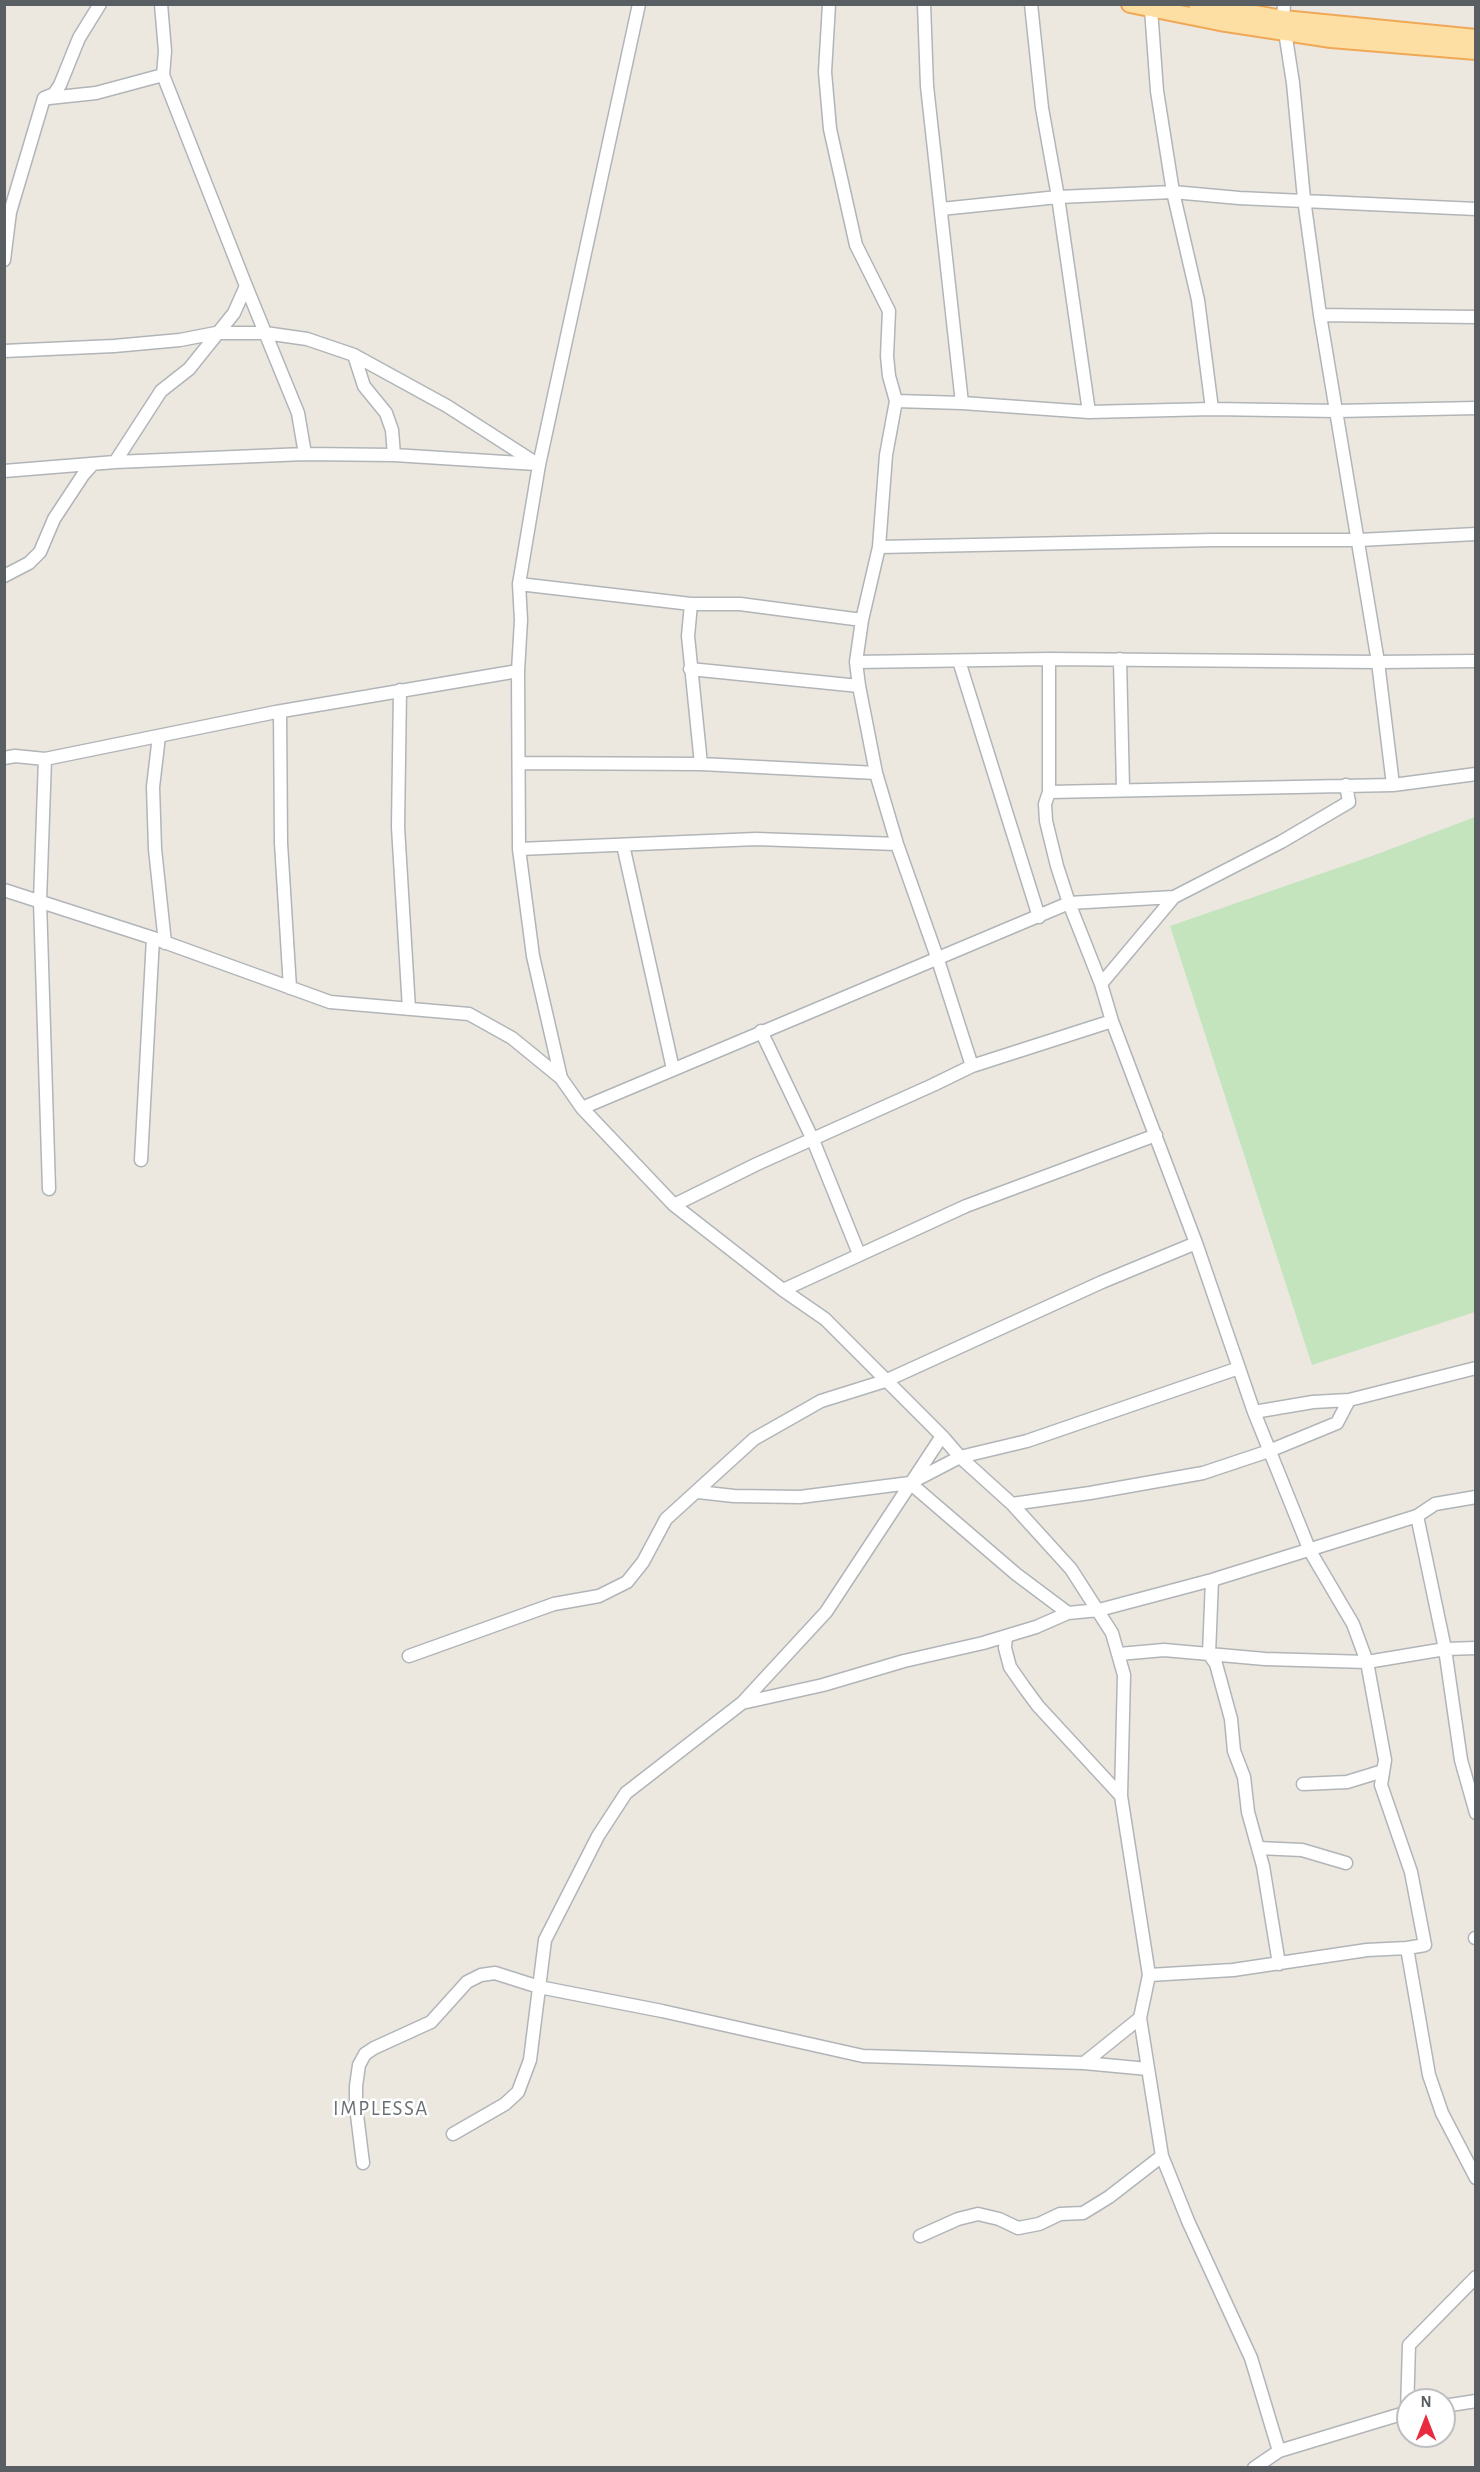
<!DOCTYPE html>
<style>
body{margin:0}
#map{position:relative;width:1480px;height:2472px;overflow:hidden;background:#ece8e0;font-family:"Alegreya Sans",sans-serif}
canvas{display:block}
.frame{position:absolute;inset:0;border:6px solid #595e62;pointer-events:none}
.north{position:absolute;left:1396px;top:2388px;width:60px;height:60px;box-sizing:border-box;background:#fff;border:2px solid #bdbfc0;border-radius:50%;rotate:0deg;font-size:16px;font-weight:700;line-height:24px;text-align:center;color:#595e62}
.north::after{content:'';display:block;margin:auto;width:21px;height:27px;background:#e82b3f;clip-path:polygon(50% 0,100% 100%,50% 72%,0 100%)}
</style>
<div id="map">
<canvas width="1480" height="2472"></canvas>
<div class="frame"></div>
<div class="north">N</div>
</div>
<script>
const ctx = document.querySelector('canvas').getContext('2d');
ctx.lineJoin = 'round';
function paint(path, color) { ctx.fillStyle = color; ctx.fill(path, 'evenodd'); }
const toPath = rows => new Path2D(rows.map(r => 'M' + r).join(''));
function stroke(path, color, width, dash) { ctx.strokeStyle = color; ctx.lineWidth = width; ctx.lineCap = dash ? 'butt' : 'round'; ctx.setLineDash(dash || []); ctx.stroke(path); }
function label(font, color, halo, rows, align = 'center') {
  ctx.font = font + ' "Alegreya Sans",sans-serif'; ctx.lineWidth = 5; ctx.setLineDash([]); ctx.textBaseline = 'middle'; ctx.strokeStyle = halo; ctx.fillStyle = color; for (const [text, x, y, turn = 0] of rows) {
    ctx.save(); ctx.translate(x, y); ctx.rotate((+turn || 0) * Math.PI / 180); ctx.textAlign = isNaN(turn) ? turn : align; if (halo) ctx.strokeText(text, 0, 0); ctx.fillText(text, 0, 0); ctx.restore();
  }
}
paint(toPath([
 [1475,817,1475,1312,1312,1365,1170,926,1372,856]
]), '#c4e4bd');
const minor = toPath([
 [161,4,165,51,163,75,246,286,298,413,305,454],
 [829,4,825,72,830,129,856,245,889,311,887,356,889,376,896,401,886,455,879,547,862,620,856,662,859,686,876,773,897,844,937,957,972,1066],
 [924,4,927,86,962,403],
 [1031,4,1042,108,1058,197,1089,412],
 [1284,4,1283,19,1293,83,1304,199,1320,315,1378,662,1393,785],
 [1151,9,1157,91,1173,192,1198,300,1212,409],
 [49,98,96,93,163,75],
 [941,209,1058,197,1173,192,1239,198,1476,209],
 [4,260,10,212,44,98,54,94,60,85,79,38,100,4],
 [1320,315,1476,317],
 [4,351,114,346,180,340,216,333,265,333,307,339,354,355,447,406,539,465],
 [354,355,364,386,386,413,392,430,394,455],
 [896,401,962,403,1089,412,1212,409,1337,411,1476,408],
 [115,462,161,391,189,369,234,313,246,286],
 [4,471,115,462,305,454,394,455,536,464],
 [879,547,1213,540,1359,540,1476,534],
 [4,576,29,563,40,552,54,519,83,475,93,464],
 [519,584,691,604,740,604,862,620],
 [691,604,688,636,701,764],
 [1049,659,1049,792,1045,804,1046,821,1057,866,1069,903,1101,984,1112,1021,1196,1243,1254,1412,1313,1402,1349,1400,1476,1368],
 [1120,659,1123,789],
 [959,661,1039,917],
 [856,662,1049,659,1378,662,1476,661],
 [690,669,859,686],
 [400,690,398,827,409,1009],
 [280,712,281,843,290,988],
 [159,736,153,787,155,849,165,943],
 [4,758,15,756,45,759,276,712,518,671],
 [45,759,40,901,49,1189],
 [519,763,701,764,876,773],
 [1049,792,1393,785,1476,774],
 [623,845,673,1069],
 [519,849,756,839,897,844],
 [4,890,153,938,330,1002,469,1014,512,1038,561,1078,582,1108,674,1205,783,1290,825,1319,942,1436,960,1457,1012,1504,1071,1569,1112,1633,1124,1675,1121,1796,1149,1975,1140,2018,1162,2156,1188,2221,1251,2358,1279,2451],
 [1101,984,1174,897],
 [761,1031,813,1140,859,1254],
 [561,1078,533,956,519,849,518,671,521,620,519,584,539,465,639,4],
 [582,1108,1069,903,1174,897,1281,842,1349,802,1346,785],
 [141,1160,153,938],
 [674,1205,757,1164,933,1085,972,1066,1112,1021],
 [783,1290,966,1206,1156,1135],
 [910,1483,1016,1574,1068,1613],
 [698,1492,734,1496,800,1497,910,1483,960,1457,1027,1441,1239,1368],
 [1012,1504,1090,1493,1203,1473,1269,1451,1337,1423,1349,1400],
 [1417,1516,1445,1649,1461,1760,1476,1813],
 [1212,1580,1209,1654,1216,1664,1231,1719,1234,1751,1244,1777,1248,1812,1263,1866,1279,1964],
 [1006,1636,1005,1648,1010,1667,1024,1687,1038,1706,1121,1796],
 [1119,1654,1164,1650,1265,1659,1367,1662,1445,1649,1476,1648],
 [409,1656,554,1604,599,1596,627,1582,643,1562,666,1519,754,1439,821,1401,885,1381,1102,1282,1196,1243],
 [742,1703,823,1685,904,1661,983,1643,1036,1627,1068,1613,1099,1610,1212,1580,1417,1516,1435,1504,1476,1497],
 [1303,1784,1347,1782,1383,1771],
 [1258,1848,1302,1850,1346,1863],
 [1475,1938,1476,1938],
 [1407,1948,1429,2075,1442,2113,1476,2178],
 [1149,1975,1233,1970,1367,1950,1407,1948,1425,1945,1411,1872,1381,1785,1385,1760,1367,1662,1353,1624,1310,1551,1254,1412],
 [1084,2063,1140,2018],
 [453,2134,505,2104,518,2092,530,2060,545,1940,598,1836,626,1793,742,1703,826,1612,942,1436],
 [363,2163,356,2107,356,2086,359,2065,365,2054,374,2048,431,2022,467,1982,481,1975,495,1973,539,1987,662,2011,863,2056,1084,2063,1148,2069],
 [920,2236,958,2219,978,2214,999,2219,1018,2228,1039,2224,1060,2214,1083,2213,1109,2197,1162,2156],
 [1444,2406,1476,2401],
 [1407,2412,1409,2345,1476,2277],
 [1254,2468,1279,2451,1408,2412]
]);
const major = toPath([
 [1130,4,1220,22,1331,39,1476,51],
 [1197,4,1283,19,1476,38]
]);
stroke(minor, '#b1b5b8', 15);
stroke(major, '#f0a856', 20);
stroke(minor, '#fff', 12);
stroke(major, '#fedfa3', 16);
ctx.letterSpacing = '1.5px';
label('21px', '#6a7174', '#fff', [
 ["IMPLESSA",381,2109]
]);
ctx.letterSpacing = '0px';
</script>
